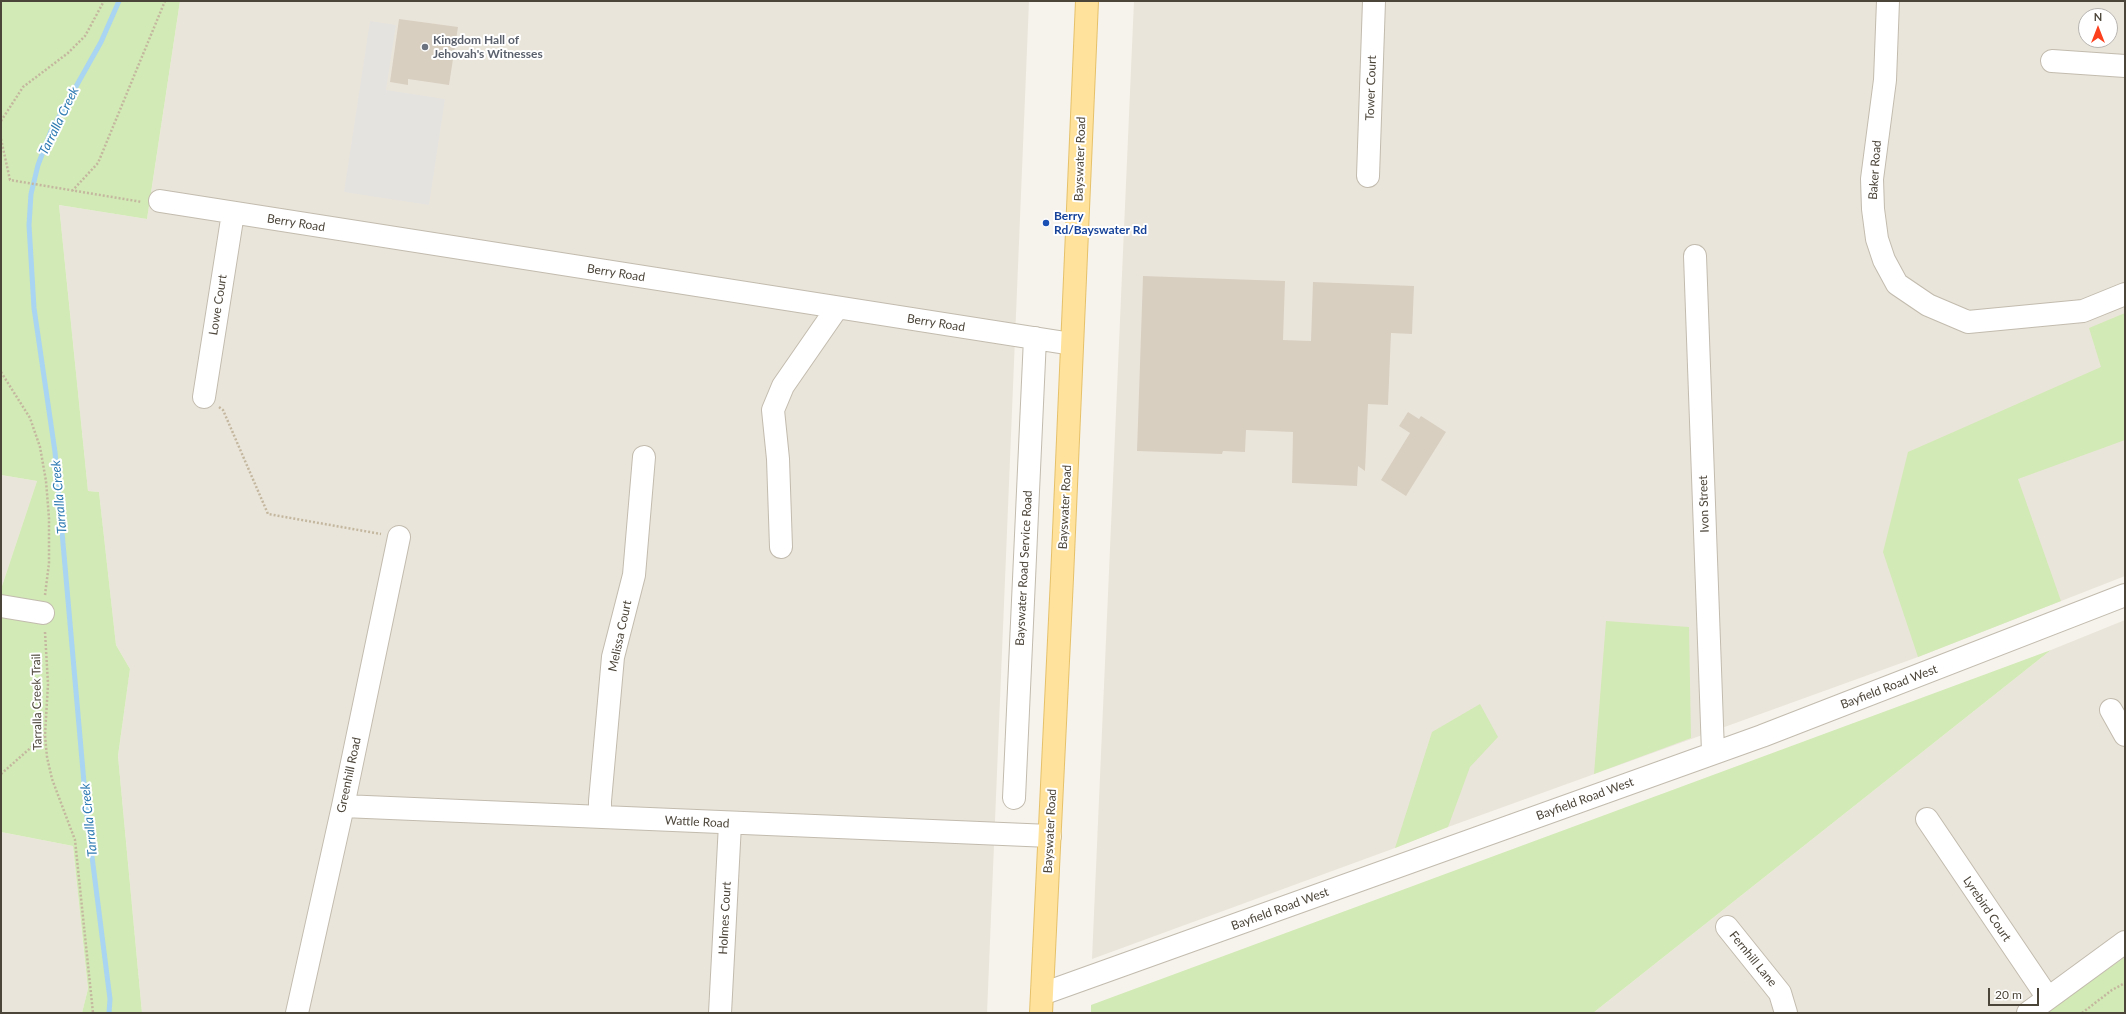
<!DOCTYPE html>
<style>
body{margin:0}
#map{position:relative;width:2126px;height:1014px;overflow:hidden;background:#f6f3ec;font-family:Lato,sans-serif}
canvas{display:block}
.frame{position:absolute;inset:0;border:2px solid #4b4439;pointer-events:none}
.north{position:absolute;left:2078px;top:8px;width:40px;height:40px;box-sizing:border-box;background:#fff;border:1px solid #b7b4b0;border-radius:50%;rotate:0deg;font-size:11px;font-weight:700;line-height:16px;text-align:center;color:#4b4439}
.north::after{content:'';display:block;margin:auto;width:14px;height:18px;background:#fc3f1d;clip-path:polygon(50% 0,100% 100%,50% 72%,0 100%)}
.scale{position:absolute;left:1988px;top:988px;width:51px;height:18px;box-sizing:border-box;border:2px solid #4b4439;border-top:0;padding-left:5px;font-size:12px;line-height:14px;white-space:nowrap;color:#4b4439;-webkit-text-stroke:3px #fff;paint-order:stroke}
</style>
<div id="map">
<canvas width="2126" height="1014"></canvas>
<div class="frame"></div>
<div class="north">N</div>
<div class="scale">20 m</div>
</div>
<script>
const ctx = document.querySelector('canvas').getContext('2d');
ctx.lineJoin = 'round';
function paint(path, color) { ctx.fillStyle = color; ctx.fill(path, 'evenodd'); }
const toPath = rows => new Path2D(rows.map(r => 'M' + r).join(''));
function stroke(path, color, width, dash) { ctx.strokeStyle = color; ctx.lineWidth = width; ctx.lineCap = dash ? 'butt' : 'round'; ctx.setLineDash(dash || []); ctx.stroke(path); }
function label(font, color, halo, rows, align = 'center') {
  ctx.font = font + ' Lato,sans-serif'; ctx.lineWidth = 4; ctx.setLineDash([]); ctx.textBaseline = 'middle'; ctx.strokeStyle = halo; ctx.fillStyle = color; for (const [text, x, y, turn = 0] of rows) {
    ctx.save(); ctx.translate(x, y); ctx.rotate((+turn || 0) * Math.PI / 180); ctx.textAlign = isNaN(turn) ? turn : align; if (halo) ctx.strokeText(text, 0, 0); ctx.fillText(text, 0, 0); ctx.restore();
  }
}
paint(toPath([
 [180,1,1029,1,987,1013,142,1013,118,756,130,669,116,645,99,492,88,491,59,205,147,219],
 [1134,1,2125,1,2125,576,1918,657,1448,827,1395,848,1092,959],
 [2086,16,2110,16,2110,40,2086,40],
 [1,475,37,481,1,589],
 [2125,620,2125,957,2045,1013,1593,1013,2051,650],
 [1,832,73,846,88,989,82,1013,1,1013]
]), '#eae5da');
paint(toPath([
 [1,1,180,1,147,219,59,205,88,491,99,492,116,645,130,669,118,756,142,1013,82,1013,88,989,73,846,1,832,1,589,37,481,1,475],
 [2125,313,2125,440,2018,479,2061,601,1918,657,1883,552,1908,452,2101,367,2089,328],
 [1606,621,1689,627,1691,738,1594,774],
 [2051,650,1593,1013,1091,1013,1091,1005],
 [1480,704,1498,737,1470,767,1448,827,1395,848,1432,732],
 [2125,957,2125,1013,2045,1013]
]), '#d2eab5');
paint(toPath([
 [370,21,396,25,386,90,445,99,429,205,344,192]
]), '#e5e3e0');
stroke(toPath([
 [109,1013,110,999,87,817,55,452,34,308,29,225,31,194,38,165,51,131,101,42,119,1]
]), '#a9d4f2', 5);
paint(toPath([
 [399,19,458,27,449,85,408,79,408,85,390,82],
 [1143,276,1285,281,1283,340,1311,341,1313,282,1414,286,1412,334,1391,333,1388,405,1368,404,1365,471,1358,466,1357,486,1292,483,1293,432,1246,430,1245,452,1223,451,1222,454,1137,451],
 [1408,412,1419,419,1421,416,1446,432,1406,496,1381,480,1410,433,1399,426]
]), '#d8cfc1');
const minor = toPath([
 [1888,1,1885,80,1872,179,1873,209,1877,239,1884,260,1897,284,1928,305,1968,322,2083,311,2125,294],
 [2052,61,2125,66],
 [1368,176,1374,1],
 [160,201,1072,344],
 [1695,256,1713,752],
 [204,397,233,213],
 [781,547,778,459,773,410,783,386,837,308],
 [1,606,43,613],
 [2111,710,2125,735],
 [1014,798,1035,338],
 [343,806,1050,836],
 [600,816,600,801,613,657,634,575,644,457],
 [1927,819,2048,998],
 [1727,927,1780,993,1786,1013],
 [1042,994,1762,736,2125,595],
 [297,1013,343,806,399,537],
 [720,1013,730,824],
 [2028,1013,2125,942]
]);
const major = toPath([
 [1041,1013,1062,578,1087,1]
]);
stroke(minor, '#c2bbae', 24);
stroke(major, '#e6c16a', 24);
stroke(toPath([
 [1,121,23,87,68,53,85,36,104,1],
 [1,139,10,180,142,202],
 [72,191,98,163,165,1],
 [1,372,30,418,40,447,46,481,49,518,49,563,45,595],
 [219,407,223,410,268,514,381,534],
 [45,632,48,684,45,735,47,757,52,779,75,840,93,1013],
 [1,774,44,736],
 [2082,1013,2112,990,2125,983]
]), '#c4b79f', 2.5, [2, 2]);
stroke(minor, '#fff', 22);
stroke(major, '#ffe39c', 22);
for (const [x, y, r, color] of [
 [425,47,4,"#6b7280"],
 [1046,223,4,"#1a4fb4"]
]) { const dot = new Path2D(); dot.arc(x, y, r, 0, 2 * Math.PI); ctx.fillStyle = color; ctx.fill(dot); stroke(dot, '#fff', 1.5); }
label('bold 12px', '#5b616d', '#fff', [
 ["Kingdom Hall of",433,40],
 ["Jehovah's Witnesses",433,54]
], 'left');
label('12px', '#4b4439', '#fff', [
 ["Tower Court",1371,88,-88],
 ["Bayswater Road",1080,159,-88],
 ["Baker Road",1875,170,-86],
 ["Berry Road",296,223,9],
 ["Berry Road",616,273,9],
 ["Lowe Court",218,305,-81],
 ["Berry Road",936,323,9],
 ["Ivon Street",1704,504,-92],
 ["Bayswater Road",1065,507,-87],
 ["Bayswater Road Service Road",1024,568,-87],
 ["Melissa Court",620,636,-78],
 ["Bayfield Road West",1889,687,-21],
 ["Tarralla Creek Trail",37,702,-91],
 ["Greenhill Road",349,775,-78],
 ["Bayfield Road West",1585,799,-20],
 ["Wattle Road",697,822,3],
 ["Bayswater Road",1050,831,-87],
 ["Bayfield Road West",1280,909,-20],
 ["Lyrebird Court",1987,909,56],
 ["Holmes Court",725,918,-87],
 ["Fernhill Lane",1753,959,51]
]);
label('bold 12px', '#164399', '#fff', [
 ["Berry",1054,216],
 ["Rd/Bayswater Rd",1054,230]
], 'left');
label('italic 13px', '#2e7ab2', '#fff', [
 ["Tarralla Creek",59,121,-64],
 ["Tarralla Creek",59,497,-95],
 ["Tarralla Creek",89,820,-96]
]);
</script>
